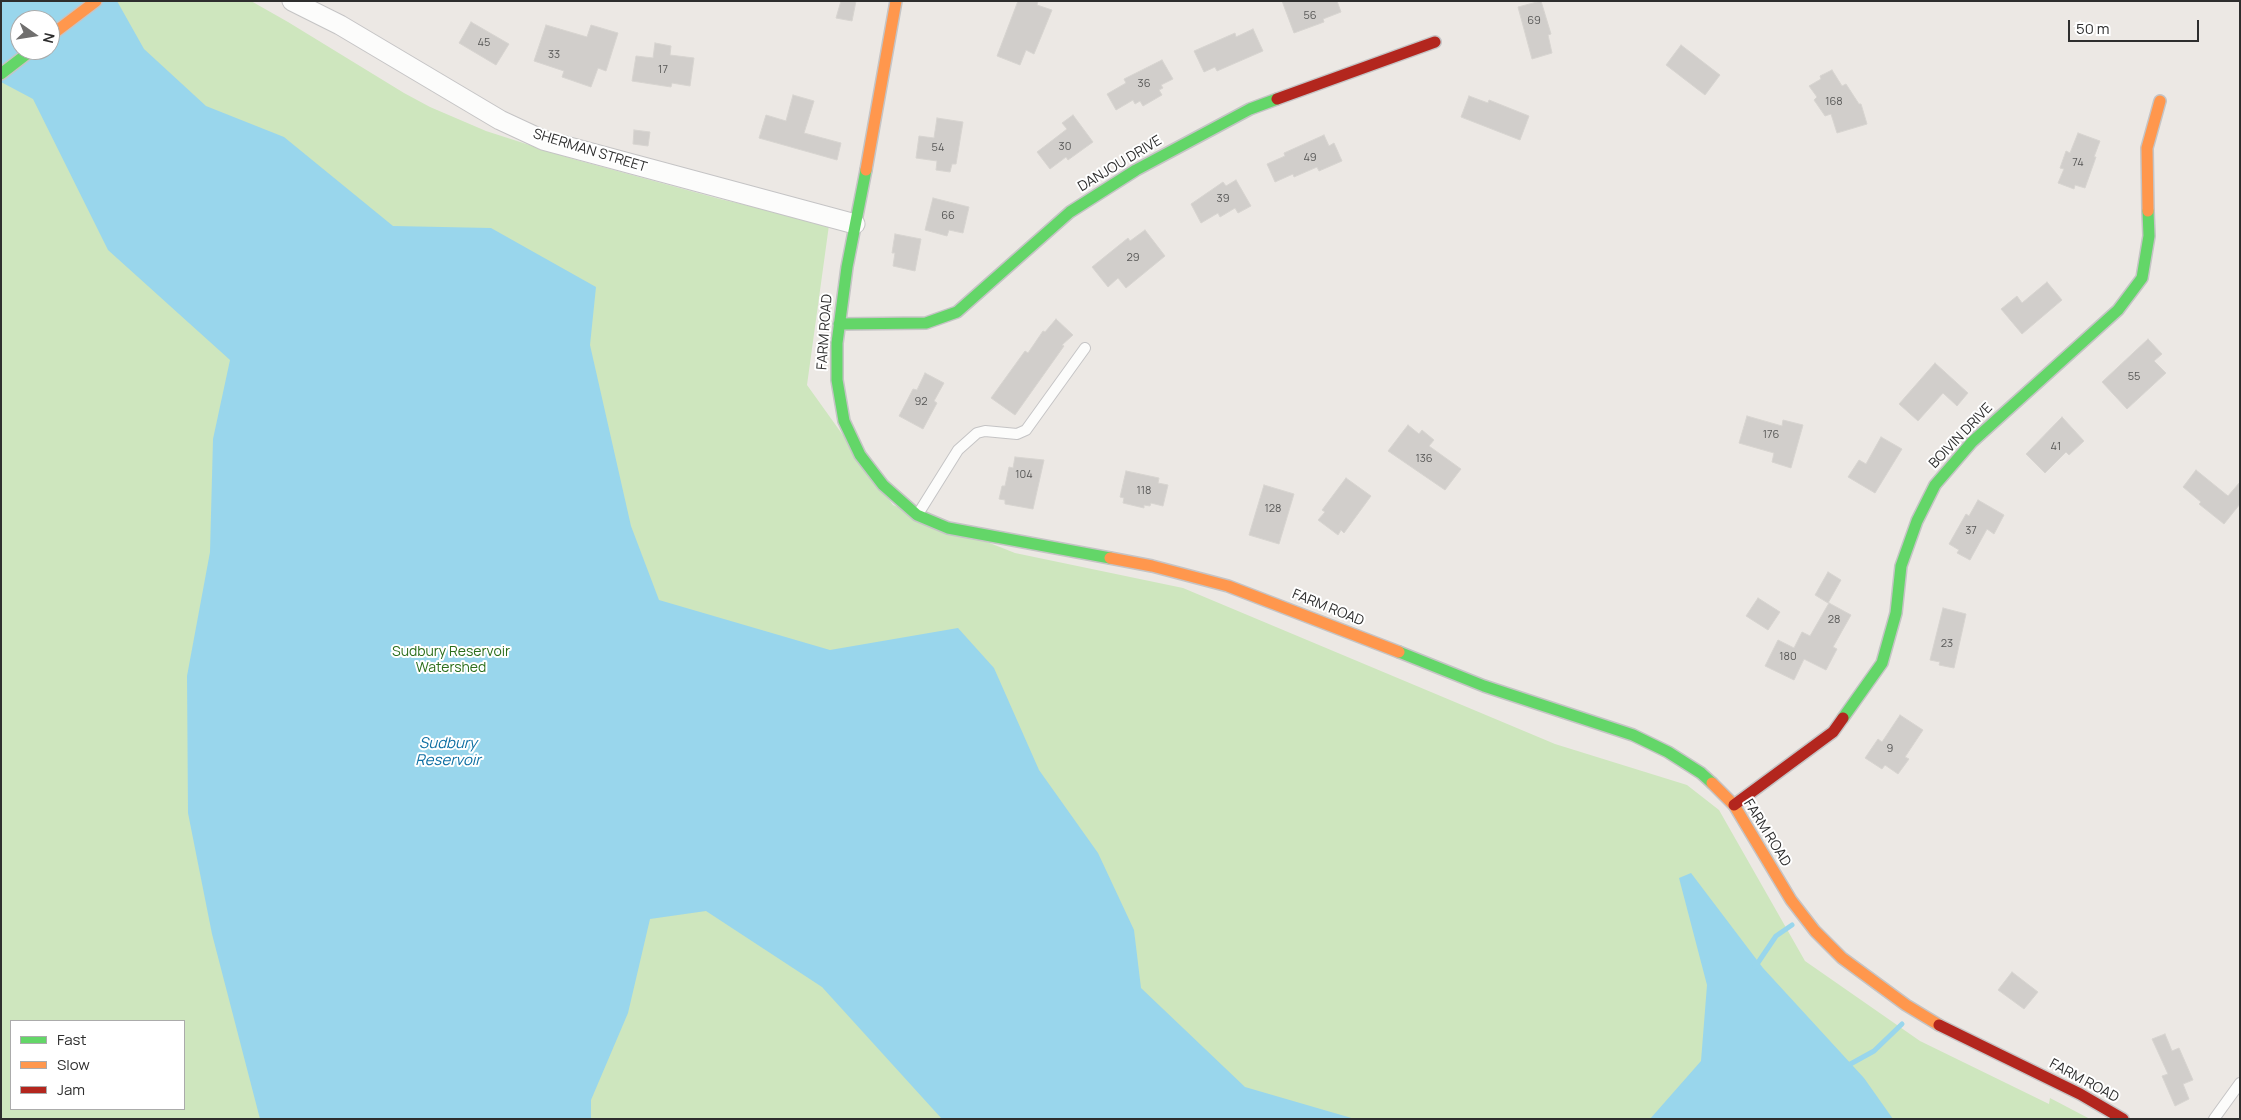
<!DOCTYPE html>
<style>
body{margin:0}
#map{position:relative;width:2241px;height:1120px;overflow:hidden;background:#ece8e4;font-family:Manrope,sans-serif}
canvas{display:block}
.frame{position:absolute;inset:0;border:2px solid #2e2e2e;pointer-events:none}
.legend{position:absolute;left:10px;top:1020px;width:175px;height:90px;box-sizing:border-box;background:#fff;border:1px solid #ababab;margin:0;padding:6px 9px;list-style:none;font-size:15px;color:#2e2e2e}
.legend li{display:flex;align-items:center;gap:10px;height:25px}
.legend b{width:25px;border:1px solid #ababab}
.north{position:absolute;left:10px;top:10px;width:50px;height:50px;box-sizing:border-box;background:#fff;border:1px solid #ababab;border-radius:50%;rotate:103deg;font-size:14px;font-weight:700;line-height:20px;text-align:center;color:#2e2e2e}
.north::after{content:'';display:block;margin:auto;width:18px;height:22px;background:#706f6e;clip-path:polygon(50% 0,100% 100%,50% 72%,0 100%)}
.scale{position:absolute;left:2068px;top:20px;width:131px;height:22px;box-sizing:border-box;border:2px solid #2e2e2e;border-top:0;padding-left:6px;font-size:15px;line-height:18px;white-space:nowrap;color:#2e2e2e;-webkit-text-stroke:4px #fff;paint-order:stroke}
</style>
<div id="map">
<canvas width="2241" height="1120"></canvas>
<div class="frame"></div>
<ul class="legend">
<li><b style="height:6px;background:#63d668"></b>Fast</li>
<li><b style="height:6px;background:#ff974d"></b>Slow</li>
<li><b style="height:6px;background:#b3261e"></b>Jam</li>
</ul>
<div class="north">N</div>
<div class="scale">50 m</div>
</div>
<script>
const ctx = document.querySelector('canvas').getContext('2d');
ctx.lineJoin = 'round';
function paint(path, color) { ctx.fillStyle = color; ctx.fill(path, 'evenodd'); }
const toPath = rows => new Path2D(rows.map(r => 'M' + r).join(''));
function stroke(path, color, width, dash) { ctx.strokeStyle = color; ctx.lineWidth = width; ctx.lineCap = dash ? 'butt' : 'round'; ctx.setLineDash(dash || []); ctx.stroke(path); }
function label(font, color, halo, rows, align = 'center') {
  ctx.font = font + ' Manrope,sans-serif'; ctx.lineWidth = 4; ctx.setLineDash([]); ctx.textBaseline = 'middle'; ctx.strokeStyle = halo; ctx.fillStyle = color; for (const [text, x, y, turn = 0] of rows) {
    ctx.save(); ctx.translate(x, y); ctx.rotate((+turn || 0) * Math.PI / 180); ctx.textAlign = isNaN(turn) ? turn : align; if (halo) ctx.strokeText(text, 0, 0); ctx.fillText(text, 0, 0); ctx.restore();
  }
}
paint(toPath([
 [1,1,251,1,288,22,404,93,430,107,486,131,573,159,720,199,829,225,807,385,893,505,1015,553,1183,588,1555,744,1687,785,1719,810,1805,961,1920,1041,2049,1104,2050,1098,2090,1119,1,1119],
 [20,20,50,20,50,50,20,50],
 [11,1021,184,1021,184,1109,11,1109]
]), '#cee6be');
paint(toPath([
 [1,1,117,1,144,49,206,106,284,137,393,226,491,228,596,287,590,345,631,526,659,600,830,650,958,628,994,668,1039,770,1098,853,1134,930,1141,988,1245,1087,1355,1119,942,1119,822,987,706,911,650,919,628,1013,591,1100,591,1119,260,1119,212,934,188,813,187,676,210,552,213,439,230,360,108,250,33,99,1,82],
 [20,20,50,20,50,50,20,50],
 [1691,873,1763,968,1864,1078,1893,1119,1650,1119,1701,1061,1707,985,1679,878]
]), '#99d6ec');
stroke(toPath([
 [1755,967,1776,936,1792,925],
 [1845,1067,1874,1051,1902,1024]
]), '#99d6ec', 5);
const building = toPath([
 [841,1,856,1,852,21,836,18,841,1],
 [1018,1,1038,1,1037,5,1052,10,1034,54,1026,50,1020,65,997,56,1018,1],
 [1282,1,1337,1,1341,12,1323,19,1324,22,1294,33,1282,1],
 [1541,1,1551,34,1548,35,1552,53,1532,59,1518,7,1541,1],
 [471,22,509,44,496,65,459,43,471,22],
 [546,25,587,37,591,25,618,33,606,71,598,68,591,87,562,77,564,71,534,61,546,25],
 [1253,29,1263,51,1217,71,1215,67,1204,72,1194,51,1235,33,1236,37,1253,29],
 [655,43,671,46,670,55,694,58,690,86,672,83,671,87,632,81,636,56,653,58,655,43],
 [1681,45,1720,75,1705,95,1666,65,1681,45],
 [1162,60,1173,79,1161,85,1163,88,1159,90,1162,95,1143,106,1140,101,1135,104,1133,100,1116,110,1107,94,1126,83,1124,79,1162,60],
 [1832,70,1842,86,1846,84,1859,104,1861,104,1867,124,1837,133,1831,114,1825,116,1814,100,1817,97,1809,86,1821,79,1820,76,1832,70],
 [793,95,814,101,804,133,841,143,837,160,759,138,766,115,786,121,793,95],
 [1469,96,1488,103,1489,100,1529,116,1520,140,1461,117,1469,96],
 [1073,115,1093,142,1068,160,1066,157,1050,169,1037,152,1067,129,1062,123,1073,115],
 [937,118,963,122,956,164,952,164,950,172,936,170,937,161,916,158,919,136,934,138,937,118],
 [634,130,650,132,648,146,633,144,634,130],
 [2078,133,2100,141,2094,157,2096,157,2085,188,2075,185,2074,189,2058,183,2064,169,2060,168,2066,151,2070,153,2078,133],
 [1324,135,1329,146,1334,143,1342,161,1319,171,1317,167,1294,177,1293,174,1275,182,1267,164,1285,156,1284,153,1324,135],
 [1236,180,1251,206,1238,213,1235,208,1220,217,1218,213,1201,223,1191,204,1223,182,1226,186,1236,180],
 [933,198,969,207,963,233,949,230,947,236,925,230,933,198],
 [1145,230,1165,256,1126,288,1118,278,1108,287,1092,267,1128,238,1130,241,1145,230],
 [895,234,921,239,915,271,893,266,895,253,892,253,895,234],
 [2047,282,2062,300,2022,334,2001,309,2017,296,2022,303,2047,282],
 [1056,319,1073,335,1062,345,1064,346,1015,415,991,398,1025,351,1028,353,1043,331,1045,332,1056,319],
 [2148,339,2162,354,2154,361,2166,373,2127,409,2102,382,2148,339],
 [1935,363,1968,393,1957,406,1943,393,1918,421,1899,404,1935,363],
 [925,373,944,383,934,401,937,403,923,429,899,416,913,389,917,390,925,373],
 [1747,416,1782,426,1783,420,1803,425,1791,468,1772,462,1774,453,1739,443,1747,416],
 [2062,417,2084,441,2069,455,2066,452,2045,473,2026,454,2062,417],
 [1408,425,1419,434,1422,430,1434,440,1429,446,1461,469,1445,490,1388,451,1408,425],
 [1881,437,1902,449,1875,493,1848,477,1859,460,1866,464,1881,437],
 [1015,457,1044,460,1033,509,1005,504,1005,500,999,499,1002,486,1005,486,1009,467,1013,468,1015,457],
 [2196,470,2228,496,2240,482,2240,504,2224,524,2199,504,2201,502,2183,487,2196,470],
 [1126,471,1159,478,1158,483,1168,485,1163,506,1151,503,1150,506,1144,505,1144,508,1123,503,1124,498,1120,497,1126,471],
 [1346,478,1371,496,1344,533,1341,530,1338,535,1318,520,1325,512,1322,510,1346,478],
 [1264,485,1294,494,1279,544,1249,535,1264,485],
 [1978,500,2004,515,1994,534,1987,529,1970,560,1957,553,1959,550,1949,544,1966,514,1969,516,1978,500],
 [1828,572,1841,580,1828,603,1815,595,1828,572],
 [1758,598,1780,612,1768,630,1746,616,1758,598],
 [1829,603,1851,615,1833,647,1837,649,1826,670,1804,659,1794,680,1765,666,1778,640,1794,648,1802,632,1810,636,1829,603],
 [1943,608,1966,614,1954,668,1939,665,1940,662,1930,660,1943,608],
 [1900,715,1923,730,1905,757,1909,759,1898,774,1885,765,1882,769,1865,758,1878,739,1882,742,1900,715],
 [2012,972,2038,992,2024,1009,1998,990,2012,972],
 [2165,1034,2172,1051,2179,1048,2193,1080,2183,1084,2189,1099,2175,1106,2162,1076,2168,1074,2152,1039,2165,1034]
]);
paint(building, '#d1cecb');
stroke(building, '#d7d4d0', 1);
const lane = toPath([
 [918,514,958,450,977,433,985,431,1017,434,1026,430,1085,348],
 [2214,1119,2240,1083]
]);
const street = toPath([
 [292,1,340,25,500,120,543,140,855,224]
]);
const fast = toPath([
 [1,74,32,50],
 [866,170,847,267,837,343,837,380,844,421,860,455,883,485,917,515,948,528,1110,558],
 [839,324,926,323,957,312,1070,212,1136,170,1250,109,1277,99],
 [1399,652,1484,686,1633,735,1668,752,1701,773,1712,783],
 [1843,718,1882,663,1896,613,1901,566,1917,521,1935,485,1972,442,2118,310,2142,278,2149,236,2148,211]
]);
const slow = toPath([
 [50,36,96,1],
 [866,170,896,1],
 [2148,211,2147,148,2160,101],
 [1110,558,1152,566,1228,586,1399,652],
 [1712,783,1734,805,1791,900,1815,931,1842,958,1906,1005,1939,1025]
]);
const jam = toPath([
 [1277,99,1435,42],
 [1734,805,1833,732,1843,718],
 [1939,1025,2080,1094,2123,1119]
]);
stroke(lane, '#c5c4c5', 12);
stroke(street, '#c5c4c5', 21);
stroke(fast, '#c5c4c5', 14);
stroke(slow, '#c5c4c5', 14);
stroke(jam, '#c5c4c5', 14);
stroke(lane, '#fcfcfb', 10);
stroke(street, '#fcfcfb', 19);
stroke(fast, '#63d668', 11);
stroke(slow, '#ff974d', 11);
stroke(jam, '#b3261e', 11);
label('11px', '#585857', null, [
 ["56",1310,16],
 ["69",1534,21],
 ["45",484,43],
 ["33",554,55],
 ["17",663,70],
 ["36",1144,84],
 ["168",1834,102],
 ["30",1065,147],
 ["54",938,148],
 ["49",1310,158],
 ["74",2078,163],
 ["39",1223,199],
 ["66",948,216],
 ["29",1133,258],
 ["55",2134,377],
 ["92",921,402],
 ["176",1771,435],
 ["41",2056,447],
 ["136",1424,459],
 ["104",1024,475],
 ["118",1144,491],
 ["128",1273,509],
 ["37",1971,531],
 ["28",1834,620],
 ["23",1947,644],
 ["180",1788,657],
 ["9",1890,749]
]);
label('14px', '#2e2e2e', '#fff', [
 ["SHERMAN STREET",590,151,17],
 ["DANJOU DRIVE",1120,164,-31],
 ["FARM ROAD",825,332,-86],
 ["BOIVIN DRIVE",1961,436,-46],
 ["FARM ROAD",1328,608,22],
 ["FARM ROAD",1767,833,58],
 ["FARM ROAD",2084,1081,28]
]);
label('14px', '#2c6e1b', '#fff', [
 ["Sudbury Reservoir",451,652],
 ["Watershed",451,668]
]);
label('italic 15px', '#0d6fa3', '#fff', [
 ["Sudbury",448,744],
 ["Reservoir",448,761]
]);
</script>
